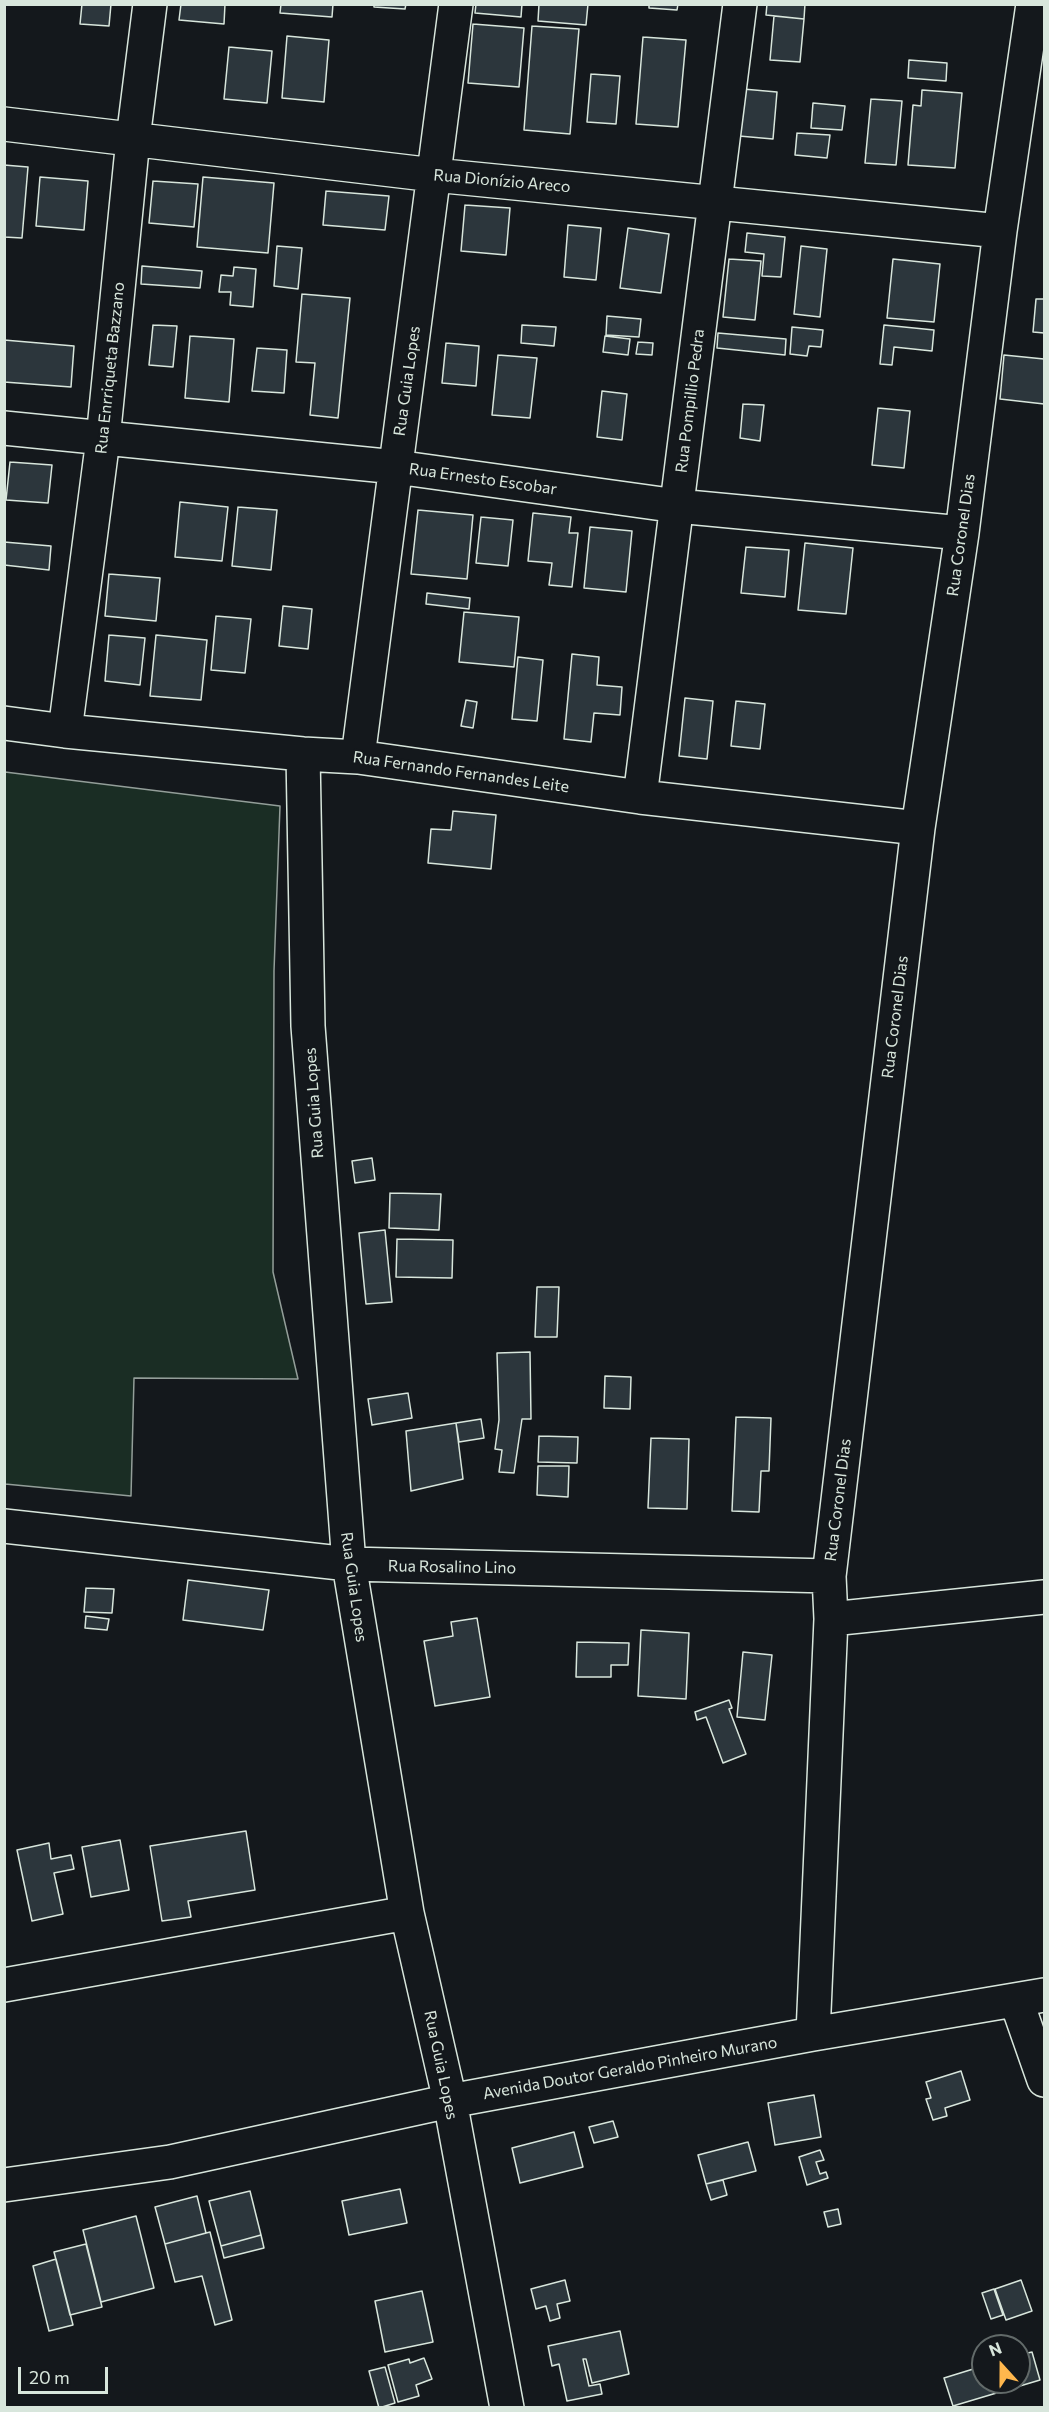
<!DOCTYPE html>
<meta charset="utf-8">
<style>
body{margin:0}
#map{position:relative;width:1049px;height:2412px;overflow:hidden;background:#14181c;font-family:Commissioner,sans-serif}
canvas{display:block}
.frame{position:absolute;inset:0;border:6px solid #d8e6dc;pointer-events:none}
.north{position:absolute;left:971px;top:2334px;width:60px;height:60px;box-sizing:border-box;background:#14181c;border:2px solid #626a69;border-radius:50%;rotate:339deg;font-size:16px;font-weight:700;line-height:24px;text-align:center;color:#d8e6dc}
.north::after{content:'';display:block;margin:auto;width:21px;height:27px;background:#ffb74d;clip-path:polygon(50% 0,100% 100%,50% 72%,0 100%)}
.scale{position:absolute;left:18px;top:2367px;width:90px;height:27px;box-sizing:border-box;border:3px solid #d8e6dc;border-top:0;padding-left:8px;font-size:18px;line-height:21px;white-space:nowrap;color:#d8e6dc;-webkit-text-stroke:4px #14181c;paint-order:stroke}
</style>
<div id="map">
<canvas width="1049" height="2412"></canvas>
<div class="frame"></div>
<div class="north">N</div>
<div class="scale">20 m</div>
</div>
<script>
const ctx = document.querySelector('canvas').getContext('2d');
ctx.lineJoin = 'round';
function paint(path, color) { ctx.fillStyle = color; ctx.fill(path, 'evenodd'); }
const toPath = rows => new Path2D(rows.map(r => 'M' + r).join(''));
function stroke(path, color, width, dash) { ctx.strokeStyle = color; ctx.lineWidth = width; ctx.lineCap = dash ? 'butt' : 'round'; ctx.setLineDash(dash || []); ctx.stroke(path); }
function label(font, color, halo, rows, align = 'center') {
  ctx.font = font + ' Commissioner,sans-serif'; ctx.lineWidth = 4.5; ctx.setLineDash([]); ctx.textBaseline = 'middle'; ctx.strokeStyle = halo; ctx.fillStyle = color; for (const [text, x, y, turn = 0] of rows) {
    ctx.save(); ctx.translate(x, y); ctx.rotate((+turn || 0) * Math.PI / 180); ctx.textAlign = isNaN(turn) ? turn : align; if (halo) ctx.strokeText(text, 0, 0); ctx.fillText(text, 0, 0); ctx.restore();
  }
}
const green = toPath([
 [5,772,280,806,274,971,273,1272,298,1379,134,1378,131,1496,5,1484,5,772]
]);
paint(green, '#1a2d24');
stroke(green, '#939e99', 1.5);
const building = toPath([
 [82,4,111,4,109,26,80,24,82,4],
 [181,4,225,4,224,24,179,20,181,4],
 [281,4,333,4,332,17,280,13,281,4],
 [374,4,406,4,405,9,374,7,374,4],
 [476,4,522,4,521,17,475,13,476,4],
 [539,4,588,4,586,25,538,21,539,4],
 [649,4,678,4,677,10,649,8,649,4],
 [767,4,805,4,804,19,766,15,767,4],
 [774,16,804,19,800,62,770,60,774,16],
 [473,24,524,28,519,87,468,83,473,24],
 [532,26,579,29,570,134,524,130,532,26],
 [287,36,329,40,324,102,282,98,287,36],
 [643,37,686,40,678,127,636,124,643,37],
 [229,47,272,51,267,103,224,99,229,47],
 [909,60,947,63,946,81,908,78,909,60],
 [591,74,620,76,616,124,587,122,591,74],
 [743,89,777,92,773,139,739,136,743,89],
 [922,90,962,93,955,168,908,165,913,105,921,106,922,90],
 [871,99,902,101,896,165,865,163,871,99],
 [813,103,845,106,842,130,811,128,813,103],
 [797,133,830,135,827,158,795,155,797,133],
 [4,165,28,167,22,238,4,237,4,165],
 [40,177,88,181,84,230,36,226,40,177],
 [203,177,274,183,268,253,197,247,203,177],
 [153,181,198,184,194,227,149,223,153,181],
 [326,191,389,196,385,230,323,225,326,191],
 [465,205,510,208,506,255,461,251,465,205],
 [568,225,601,228,596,280,564,277,568,225],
 [628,228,669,234,661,293,620,288,628,228],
 [747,233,785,237,781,277,762,276,764,254,745,252,747,233],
 [277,246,302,248,298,289,274,286,277,246],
 [801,246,827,249,820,317,794,314,801,246],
 [729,259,761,261,755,320,723,317,729,259],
 [893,259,940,264,934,322,887,318,893,259],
 [142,266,202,271,200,288,141,284,142,266],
 [234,267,256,269,253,307,230,305,231,292,219,292,221,275,233,276,234,267],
 [302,294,350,298,338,418,310,415,315,363,296,362,302,294],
 [1036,299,1044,299,1044,333,1033,332,1036,299],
 [607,316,641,319,639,337,606,335,607,316],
 [153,325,177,326,173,367,149,365,153,325],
 [522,325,556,327,554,346,521,343,522,325],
 [884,325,934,330,932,351,894,347,892,365,880,364,884,325],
 [792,327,823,330,821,347,809,346,807,356,790,354,792,327],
 [718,333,786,339,785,355,717,348,718,333],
 [190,336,234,339,229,402,185,398,190,336],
 [605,336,630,339,628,355,603,352,605,336],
 [4,340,74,346,71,387,4,382,4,340],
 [638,342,653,343,652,355,636,354,638,342],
 [446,343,479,346,476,386,442,383,446,343],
 [257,348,287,350,284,393,252,391,257,348],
 [498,355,537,358,530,418,492,415,498,355],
 [1004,355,1044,359,1044,404,1000,399,1004,355],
 [602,391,627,394,622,440,597,437,602,391],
 [743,404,764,405,760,441,740,438,743,404],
 [878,408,910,411,904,468,872,465,878,408],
 [10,462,52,465,48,503,6,500,10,462],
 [180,502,228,507,222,561,175,557,180,502],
 [238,507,277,510,271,570,232,566,238,507],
 [418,510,473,515,467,579,411,574,418,510],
 [533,513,571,517,569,533,578,533,572,587,549,585,552,563,528,561,533,513],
 [481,517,513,520,508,566,476,563,481,517],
 [590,527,632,531,626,592,584,588,590,527],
 [4,542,51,546,49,570,4,565,4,542],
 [805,543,853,548,846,614,798,610,805,543],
 [746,547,789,550,785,597,741,593,746,547],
 [109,574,160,578,156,621,105,616,109,574],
 [427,593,470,598,469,609,426,604,427,593],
 [283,606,312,609,308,649,279,646,283,606],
 [464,612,519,617,514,667,459,662,464,612],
 [216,616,251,619,245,673,211,670,216,616],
 [109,635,145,638,140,685,105,681,109,635],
 [156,635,207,640,201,700,150,696,156,635],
 [572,654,599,657,597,685,622,687,620,715,594,713,591,742,564,739,572,654],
 [518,657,543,660,537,721,512,719,518,657],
 [685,698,713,701,707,759,679,756,685,698],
 [466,700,477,702,473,728,461,726,466,700],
 [736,701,765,704,760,749,731,746,736,701],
 [453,811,496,815,491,869,428,863,431,829,451,830,453,811],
 [372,1158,375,1180,355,1183,352,1161,372,1158],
 [390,1193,441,1194,439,1230,389,1228,390,1193],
 [385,1230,392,1302,366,1304,359,1233,385,1230],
 [397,1239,453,1240,452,1278,396,1277,397,1239],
 [537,1287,559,1287,557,1337,535,1337,537,1287],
 [530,1352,531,1419,522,1419,514,1473,499,1472,502,1450,495,1449,499,1420,497,1353,530,1352],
 [605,1376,631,1377,630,1409,604,1408,605,1376],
 [408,1393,412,1418,372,1425,368,1399,408,1393],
 [736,1417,771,1418,769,1471,761,1471,759,1512,732,1511,736,1417],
 [481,1419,484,1438,459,1442,456,1423,481,1419],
 [456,1423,463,1479,411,1491,406,1431,456,1423],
 [539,1436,578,1437,577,1463,538,1462,539,1436],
 [651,1438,689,1439,687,1509,648,1508,651,1438],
 [538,1466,569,1466,568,1497,537,1495,538,1466],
 [188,1580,269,1590,263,1630,183,1620,188,1580],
 [86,1588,114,1589,112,1613,84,1612,86,1588],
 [86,1616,109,1619,107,1630,85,1628,86,1616],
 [477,1618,490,1697,435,1706,424,1641,453,1636,451,1622,477,1618],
 [641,1630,689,1633,686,1699,638,1696,641,1630],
 [577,1642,629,1643,628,1665,611,1665,611,1677,576,1677,577,1642],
 [743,1652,772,1655,765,1720,737,1717,743,1652],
 [729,1700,732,1708,729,1709,746,1754,723,1763,706,1717,697,1720,695,1712,729,1700],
 [246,1831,255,1890,188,1901,191,1917,162,1921,150,1846,246,1831],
 [120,1840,129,1890,91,1897,82,1847,120,1840],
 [49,1843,51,1859,71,1855,74,1869,54,1873,63,1914,32,1921,17,1850,49,1843],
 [961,2071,970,2100,945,2108,947,2116,933,2120,926,2099,931,2098,926,2082,961,2071],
 [814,2095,821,2137,775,2145,768,2103,814,2095],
 [613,2121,618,2137,594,2143,589,2127,613,2121],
 [574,2132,583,2167,520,2183,512,2148,574,2132],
 [748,2142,756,2171,706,2184,698,2155,748,2142],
 [820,2150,824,2160,816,2162,820,2174,826,2172,828,2178,807,2185,799,2157,820,2150],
 [723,2180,727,2195,711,2200,706,2184,723,2180],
 [400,2189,407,2223,349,2235,342,2201,400,2189],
 [250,2191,261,2235,221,2246,209,2201,250,2191],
 [197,2196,206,2233,165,2244,155,2207,197,2196],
 [838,2209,841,2224,828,2227,824,2212,838,2209],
 [136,2216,154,2288,101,2302,83,2230,136,2216],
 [210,2232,232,2320,215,2325,202,2276,175,2282,165,2244,210,2232],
 [261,2235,264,2248,224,2258,221,2246,261,2235],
 [86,2244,102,2307,70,2315,54,2252,86,2244],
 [56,2259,73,2325,49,2331,33,2266,56,2259],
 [565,2280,570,2301,557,2304,560,2318,550,2321,546,2306,536,2309,531,2289,565,2280],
 [1021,2280,1032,2311,1006,2320,995,2289,1021,2280],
 [994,2289,1003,2315,991,2319,982,2293,994,2289],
 [422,2291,433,2342,385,2352,375,2301,422,2291],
 [620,2331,629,2374,592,2383,586,2359,583,2359,589,2386,600,2384,602,2394,567,2401,559,2364,552,2366,548,2346,620,2331],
 [1032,2352,1040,2380,953,2406,944,2378,983,2366,983,2382,1019,2382,1019,2355,1032,2352],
 [424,2358,432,2379,416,2385,419,2396,398,2402,388,2365,409,2359,410,2363,424,2358],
 [385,2367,395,2403,379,2408,369,2371,385,2367]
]);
paint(building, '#2c363c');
stroke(building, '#d8e6dc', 1.5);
const minor = toPath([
 [4,124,434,175,1000,231],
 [4,428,396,467,677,506,962,533],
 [4,723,65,731,303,754,358,757,640,797,918,828],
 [65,731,103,439,133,139,150,4],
 [303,754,308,1026,349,1564,407,1913,450,2101,507,2408],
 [358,757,456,4],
 [640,797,740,4],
 [4,1526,349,1564,829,1576],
 [831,1619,1044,1597],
 [4,1985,407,1913],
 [1016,2000,1044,2080],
 [813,2034,831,1619,829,1576,918,828,962,533,1000,231,1033,4],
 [4,2185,170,2162,450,2101,813,2034,1044,1995]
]);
stroke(minor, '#d8e6dc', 36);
stroke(minor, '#14181c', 33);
label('16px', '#d8e6dc', '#14181c', [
 ["Rua Dionízio Areco",502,181,5],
 ["Rua Enrriqueta Bazzano",110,368,-84],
 ["Rua Guia Lopes",407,381,-82],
 ["Rua Pompillio Pedra",690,401,-83],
 ["Rua Ernesto Escobar",483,479,8],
 ["Rua Coronel Dias",961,535,-82],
 ["Rua Fernando Fernandes Leite",461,772,8],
 ["Rua Coronel Dias",895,1017,-83],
 ["Rua Guia Lopes",314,1103,-94],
 ["Rua Coronel Dias",838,1500,-83],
 ["Rua Rosalino Lino",452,1567,1],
 ["Rua Guia Lopes",354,1587,82],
 ["Rua Guia Lopes",441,2065,78],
 ["Avenida Doutor Geraldo Pinheiro Murano",630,2068,-10]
]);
</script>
